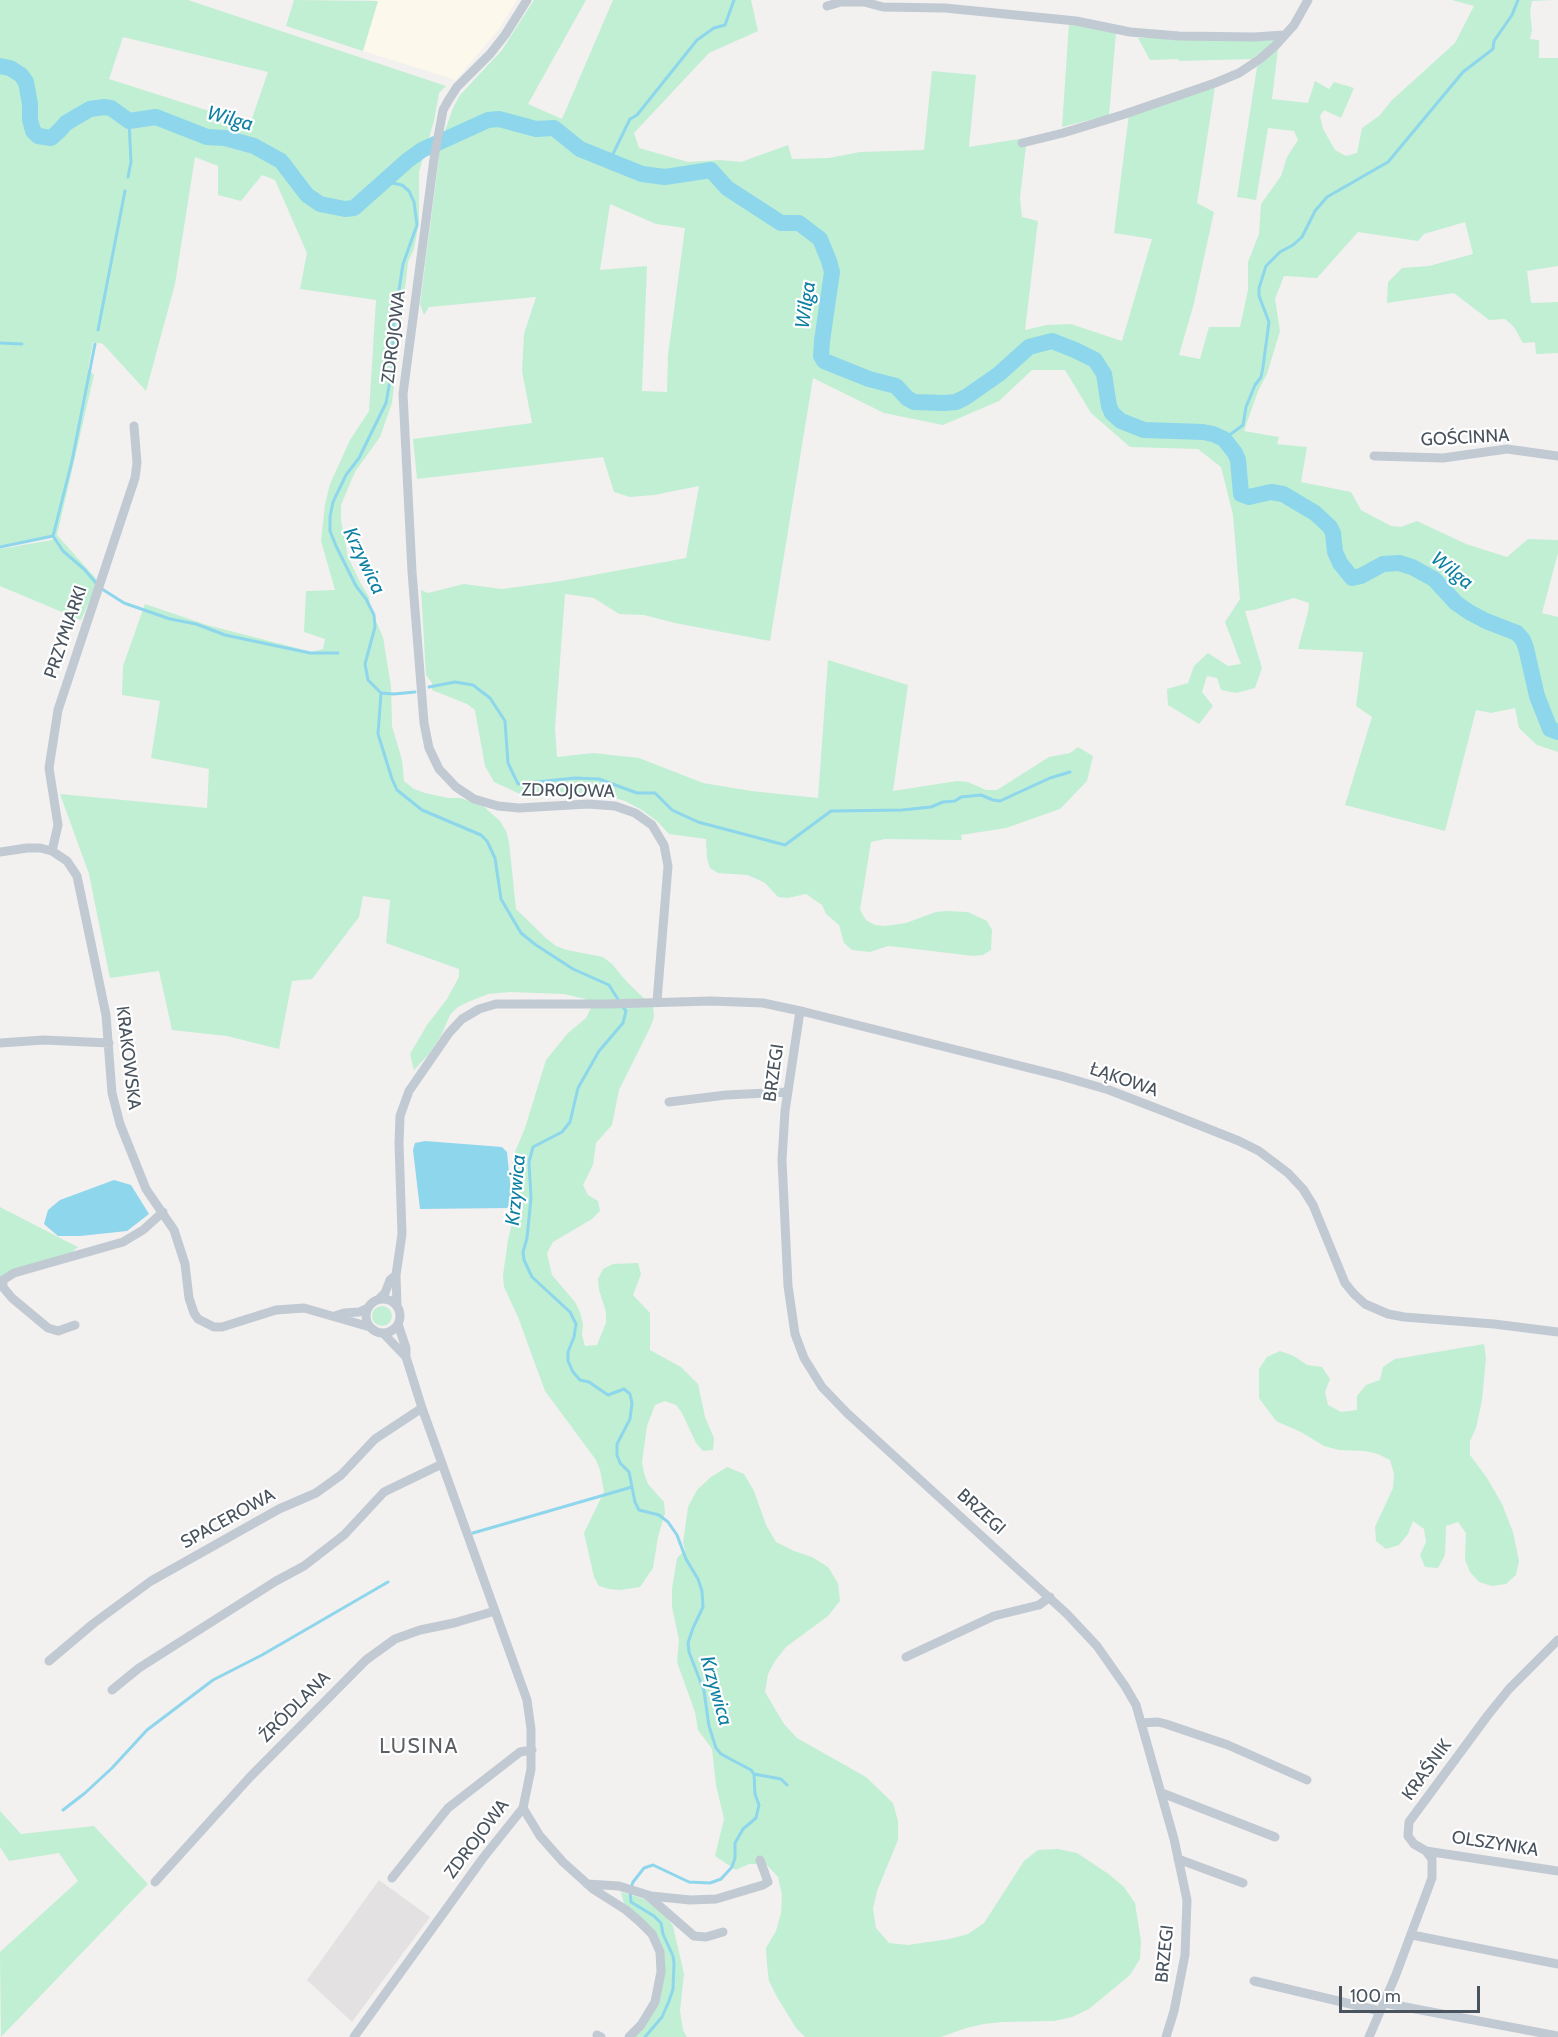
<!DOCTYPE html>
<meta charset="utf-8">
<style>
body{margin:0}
#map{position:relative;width:1558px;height:2037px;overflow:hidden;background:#f3f0f0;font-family:Cabin,sans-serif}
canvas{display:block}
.scale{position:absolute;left:1339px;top:1986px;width:141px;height:27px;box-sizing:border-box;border:3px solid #48535e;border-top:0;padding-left:8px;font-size:18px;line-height:21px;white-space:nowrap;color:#48535e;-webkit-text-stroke:4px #fff;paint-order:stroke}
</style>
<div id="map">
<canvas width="1558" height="2037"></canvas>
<div class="scale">100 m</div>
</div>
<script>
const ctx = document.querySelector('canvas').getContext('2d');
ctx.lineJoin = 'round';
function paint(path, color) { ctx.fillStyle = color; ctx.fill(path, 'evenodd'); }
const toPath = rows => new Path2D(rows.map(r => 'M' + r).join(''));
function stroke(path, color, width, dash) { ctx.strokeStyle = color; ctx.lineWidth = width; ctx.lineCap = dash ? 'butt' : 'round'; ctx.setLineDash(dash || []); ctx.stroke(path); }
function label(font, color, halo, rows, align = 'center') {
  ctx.font = font + ' Cabin,sans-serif'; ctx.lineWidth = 4.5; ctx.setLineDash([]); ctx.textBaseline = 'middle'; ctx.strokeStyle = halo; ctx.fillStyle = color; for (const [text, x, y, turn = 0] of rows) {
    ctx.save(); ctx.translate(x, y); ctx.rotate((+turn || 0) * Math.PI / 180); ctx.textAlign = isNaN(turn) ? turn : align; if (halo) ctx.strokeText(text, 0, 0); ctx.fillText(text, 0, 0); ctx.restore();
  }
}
paint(toPath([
 [371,0,517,0,498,30,456,80,363,51,378,1]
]), '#fcf8eb');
paint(toPath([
 [379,1880,430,1917,352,2022,307,1980]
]), '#e4e1e2');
paint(toPath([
 [0,0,188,0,446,86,439,93,434,121,419,172,419,222,414,249,408,262,392,403,380,437,355,472,341,505,341,520,348,557,361,584,369,597,371,610,383,637,391,686,392,726,402,760,404,781,414,789,425,793,448,798,460,798,482,805,500,821,506,831,509,842,516,909,547,939,556,946,567,950,603,957,612,964,627,982,653,1007,654,1017,650,1028,619,1090,612,1125,596,1143,593,1165,583,1185,588,1195,598,1201,600,1211,592,1219,553,1242,547,1253,552,1275,575,1302,580,1312,583,1324,582,1335,585,1346,597,1345,606,1323,606,1312,599,1290,598,1279,603,1269,613,1264,638,1263,641,1274,633,1295,650,1313,650,1350,681,1367,698,1384,705,1417,714,1438,713,1450,703,1451,696,1443,682,1413,676,1405,665,1401,655,1405,647,1426,642,1462,644,1473,648,1484,664,1502,665,1513,658,1537,653,1568,640,1587,620,1590,609,1589,599,1586,594,1577,584,1533,604,1492,600,1470,596,1460,545,1391,518,1317,504,1287,503,1275,508,1240,516,1207,512,1163,515,1152,525,1128,546,1060,568,1033,586,1018,591,1008,585,999,564,994,510,992,488,994,468,1002,458,1007,450,1015,441,1036,429,1054,414,1070,410,1054,427,1025,447,999,459,977,459,969,386,943,390,900,363,896,359,917,312,979,292,981,279,1049,227,1036,172,1030,159,971,110,978,89,874,60,794,207,808,209,769,151,758,160,701,122,695,123,666,145,604,207,625,312,652,323,649,325,639,304,632,306,591,335,590,321,541,325,504,330,484,350,440,369,411,376,300,300,289,307,253,275,180,262,175,241,201,218,195,218,166,195,157,175,284,146,391,103,344,93,342,88,369,94,375,57,535,98,581,81,620,0,586,0,549,52,540,56,536,0,546],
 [123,37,268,72,250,124,109,79],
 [294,0,378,1,363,51,286,26],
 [534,0,586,0,528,104,562,119,613,0,751,0,758,31,709,53,634,133,639,148,688,162,720,160,741,162,788,145,792,159,829,158,860,152,924,150,932,71,976,75,969,147,1019,139,1021,147,1026,146,1020,198,1022,217,1038,221,1025,330,1047,325,1071,324,1122,341,1152,239,1114,233,1129,114,1215,87,1197,203,1214,212,1194,303,1179,355,1200,359,1209,327,1240,327,1248,290,1248,262,1259,234,1261,204,1281,176,1287,157,1298,140,1294,131,1268,128,1256,200,1237,197,1257,67,1278,49,1272,99,1308,103,1315,81,1329,89,1334,82,1354,88,1341,118,1324,110,1320,116,1323,129,1335,150,1346,156,1357,153,1362,128,1379,116,1392,100,1455,43,1474,6,1452,0,1553,0,1532,1,1530,11,1532,30,1530,39,1539,40,1539,58,1558,58,1558,266,1527,271,1531,303,1558,302,1558,353,1536,354,1535,342,1523,343,1514,327,1505,319,1489,320,1454,293,1387,303,1388,282,1402,268,1429,266,1473,254,1465,222,1424,234,1418,241,1358,232,1317,278,1284,276,1275,299,1280,331,1267,374,1258,391,1244,431,1279,437,1277,444,1307,447,1301,482,1351,492,1361,510,1391,526,1401,527,1417,521,1466,544,1507,557,1528,539,1558,540,1558,553,1542,613,1558,617,1558,752,1537,745,1519,728,1515,708,1491,713,1476,710,1445,831,1345,805,1372,717,1356,706,1363,652,1298,649,1308,612,1309,603,1294,598,1254,610,1245,611,1262,668,1255,688,1236,693,1221,690,1217,678,1207,676,1202,692,1213,706,1199,724,1168,705,1167,689,1188,683,1194,666,1208,653,1228,666,1241,664,1225,622,1240,599,1233,515,1221,467,1198,449,1130,447,1091,413,1065,370,1032,370,999,401,943,425,884,413,813,378,770,641,675,623,644,615,619,614,594,598,565,594,555,728,557,757,593,753,639,758,703,783,751,791,818,798,828,660,908,685,893,791,957,781,968,782,986,790,997,790,1049,757,1070,753,1078,747,1093,756,1087,781,1060,809,1006,828,961,835,962,840,885,839,871,842,860,910,866,920,875,925,885,926,906,923,936,912,947,911,968,912,987,921,992,930,991,950,983,955,973,956,898,947,888,946,870,952,852,950,844,943,839,925,826,914,822,905,806,894,788,898,778,897,765,883,757,879,747,875,718,873,710,868,707,858,706,839,669,834,657,821,642,810,625,801,607,796,568,796,520,794,494,782,485,766,475,710,467,704,432,690,432,683,426,675,421,590,428,593,464,584,502,589,561,581,686,558,699,486,654,495,630,497,614,492,603,457,417,479,413,439,532,423,522,371,524,334,536,297,429,307,424,315,420,304,441,142,453,108,460,95,502,50],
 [610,204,656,224,685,228,668,355,667,392,642,391,647,266,600,270],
 [1069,24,1116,33,1109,115,1062,127],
 [1138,38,1274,39,1276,41,1252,59,1179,61,1178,59,1150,60],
 [0,1207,64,1240,78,1247,65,1258,0,1280],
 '372 1316a10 10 0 1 1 20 0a10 10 0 1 1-20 0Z',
 [1484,1344,1486,1358,1482,1400,1476,1428,1470,1441,1470,1455,1487,1478,1502,1504,1513,1532,1519,1561,1516,1575,1506,1584,1492,1586,1479,1582,1470,1572,1465,1560,1466,1533,1458,1522,1446,1526,1445,1555,1438,1568,1425,1567,1420,1555,1426,1542,1424,1529,1413,1521,1408,1534,1399,1545,1386,1549,1376,1541,1375,1527,1393,1488,1394,1474,1390,1460,1378,1454,1365,1451,1339,1450,1324,1446,1301,1432,1276,1421,1259,1398,1259,1369,1267,1357,1280,1351,1294,1356,1307,1365,1322,1367,1330,1379,1325,1392,1328,1405,1341,1412,1357,1410,1357,1396,1366,1385,1380,1380,1383,1367,1395,1359],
 [727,1467,744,1474,754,1491,766,1525,776,1542,794,1551,812,1557,828,1567,838,1583,840,1601,828,1616,786,1647,775,1661,768,1674,765,1692,784,1724,797,1738,866,1777,893,1803,898,1821,898,1840,877,1891,873,1909,876,1928,889,1943,908,1945,949,1939,968,1934,984,1923,1024,1861,1038,1850,1058,1849,1077,1853,1110,1875,1124,1887,1135,1903,1141,1941,1140,1959,1130,1975,1089,2009,1072,2017,1054,2021,1002,2022,984,2024,966,2028,941,2037,805,2037,796,2028,777,1997,769,1981,767,1965,766,1948,776,1931,781,1913,782,1895,778,1877,766,1864,749,1864,736,1870,715,1856,724,1819,716,1785,712,1749,698,1730,695,1712,677,1662,679,1640,672,1607,672,1589,677,1558,685,1550,683,1543,688,1507,697,1490,711,1477],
 [0,1811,21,1834,94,1826,148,1884,1,2037,0,1952,78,1881,59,1853,9,1861,0,1847],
 [621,1892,644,1899,667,1918,673,1926,684,1974,680,2011,683,2030,687,2037,627,2037,656,1997,661,1952,624,1904]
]), '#c0efd3');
paint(toPath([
 [425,1141,502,1147,507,1152,512,1203,507,1208,420,1209,413,1150,415,1143],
 [114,1180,131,1185,149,1214,127,1231,80,1236,58,1236,44,1224,48,1210,60,1200]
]), '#8dd6ec');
stroke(toPath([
 [610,160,630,119,637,115,697,40,714,28,725,25,734,0],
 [128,177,131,162,129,121],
 [98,330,125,191],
 [0,343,22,344],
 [95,344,72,461,53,536,63,551,84,569,96,583],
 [1224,439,1243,425,1246,407,1255,385,1261,377,1263,367,1269,322,1259,296,1259,288,1266,266,1280,252,1293,245,1302,237,1315,211,1327,197,1388,162,1463,72,1493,49,1494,41,1512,15,1518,0],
 [0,547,53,536],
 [102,589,124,603,170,619,196,624,225,635,310,653,338,653],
 [429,687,455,682,473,685,490,698,505,721,508,763,518,784,575,778,599,779,637,793,655,793,672,810,698,822,785,845,831,811,902,810,931,807,943,802,955,801,961,797,981,795,993,800,1000,801,1050,778,1070,772],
 [381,693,378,734,392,779,397,790,422,810,481,835,487,841,495,858,501,899,521,933,536,945,573,969,609,985,619,1001],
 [381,693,368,680,365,664,375,627,374,615,366,599,356,586,336,546,330,531,330,517,333,502,346,475,359,458,386,403,393,364,393,329,403,264,417,225,414,202,409,191,402,185,383,181],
 [381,693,394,694,415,692],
 [623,1007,626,1011,623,1023,599,1051,578,1088,570,1122,562,1132,533,1147,529,1162,531,1198,527,1238,523,1252,524,1260,532,1277,570,1312,576,1324,574,1337,568,1352,568,1361,573,1372,580,1380,589,1382,608,1395,624,1389,630,1394,632,1403,630,1419,617,1444,617,1455,620,1463,629,1472,635,1502,639,1510,659,1515,668,1522,677,1535,686,1559,698,1579,702,1591,703,1607,693,1628,688,1643,689,1652,704,1691,709,1726,716,1748,721,1754,751,1770,754,1774,755,1794,759,1805,756,1818,743,1829,735,1843,735,1858,732,1867,721,1879,710,1883,689,1882,653,1865,644,1868,633,1882,630,1891,631,1902,654,1916,661,1923,663,1934,673,1956,674,1963,673,1989,669,2001,662,2017,645,2037],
 [473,1533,632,1487],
 [754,1774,781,1779,787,1785],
 [63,1810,85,1793,112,1768,147,1730,213,1680,262,1655,388,1582]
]), '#8dd6ec', 3);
stroke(toPath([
 [0,66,10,68,21,75,26,82,30,104,30,120,33,131,38,136,51,138,59,131,66,123,90,109,104,107,111,108,129,121,156,117,207,137,225,138,254,146,281,161,307,195,320,204,345,209,354,208,408,160,422,150,488,120,499,119,536,129,554,128,580,149,642,174,665,177,711,170,727,188,781,223,799,223,820,239,829,261,832,272,822,341,821,356,824,361,869,379,896,386,907,398,914,402,944,403,956,402,966,397,999,374,1029,347,1052,341,1075,350,1095,360,1104,374,1109,406,1112,413,1121,421,1144,430,1203,432,1213,434,1224,439,1235,453,1238,460,1241,494,1249,497,1271,492,1283,494,1315,513,1330,527,1333,533,1335,552,1340,563,1352,578,1361,576,1383,564,1399,563,1412,567,1434,579,1456,603,1469,612,1486,621,1517,633,1523,640,1526,648,1537,696,1550,729,1558,732]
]), '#8dd6ec', 16);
stroke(toPath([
 [527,0,505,35,490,54,457,87,448,101,443,110,434,159,403,394,412,572,424,723,429,748,439,769,456,787,474,799,498,806,519,808,588,804,615,806,635,813,652,825,664,845,668,866,657,1001],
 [827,6,841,2,864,2,883,7,945,8,1076,21,1130,32,1179,36,1254,37,1284,35],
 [1022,143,1063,133,1122,115,1215,83,1239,73,1260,59,1276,45,1294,25,1308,0],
 [1374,456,1443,458,1507,449,1558,456],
 [52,851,58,825,49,768,58,710,135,478,137,463,134,426],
 [0,852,27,848,40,848,52,851,67,861,77,876,106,1015,112,1093,120,1124,146,1189,174,1230,185,1264,189,1298,194,1313,198,1319,214,1327,222,1327,276,1310,304,1308,370,1327],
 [800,1011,785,1111,782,1160,788,1286,795,1334,804,1358,822,1387,847,1413,1067,1614,1097,1646,1125,1686,1136,1705,1174,1839,1187,1900,1185,1955,1174,2011,1166,2037],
 [0,1043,44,1040,109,1043],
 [669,1102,726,1095,788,1092],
 '366 1316a17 17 0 1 1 34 0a17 17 0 1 1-34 0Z',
 [379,1299,385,1293,390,1280,396,1275],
 [397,1306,396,1275,402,1234,399,1143,400,1116,409,1091,449,1033,462,1019,479,1009,496,1004,608,1004,711,1001,763,1003,805,1012,1061,1076,1109,1090,1166,1112,1239,1141,1259,1151,1288,1173,1303,1189,1313,1205,1345,1283,1354,1294,1365,1304,1388,1314,1404,1317,1494,1324,1558,1332],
 [335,1316,344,1313,359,1312,368,1308],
 [75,1325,58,1331,48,1328,12,1298,3,1287,3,1280,14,1273,123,1242,143,1230,163,1212],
 [383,1333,406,1357],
 [906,1657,994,1616,1039,1605,1050,1597],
 [49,1661,94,1623,151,1581,279,1509,316,1493,341,1475,375,1439,422,1408],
 [112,1690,139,1668,276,1581,304,1566,344,1535,384,1492,442,1464],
 [1142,1723,1158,1722,1166,1724,1228,1745,1307,1780],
 [1162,1793,1275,1837],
 [523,1808,540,1836,563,1862,593,1889,626,1910,640,1922,652,1934,660,1952,661,1972,655,2002,641,2025,629,2037],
 [1426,1851,1558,1871],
 [1178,1859,1243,1883],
 [392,1878,448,1808,520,1752,532,1750],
 [155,1882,250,1777,366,1660,395,1639,420,1630,454,1623,495,1611],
 [587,1884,619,1886,651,1896,690,1900,716,1899,763,1885,768,1882,760,1860],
 [648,1896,694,1936,706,1937,723,1932],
 [1412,1935,1558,1964],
 [1254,1981,1380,2011],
 [1384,2003,1558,2036],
 [597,2035,601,2037],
 [354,2037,483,1858,523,1808,531,1769,531,1729,527,1700,422,1408,406,1357,406,1348,398,1324],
 [1369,2037,1395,1977,1432,1878,1432,1859,1426,1851,1414,1844,1408,1836,1409,1822,1488,1715,1509,1689,1558,1640]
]), '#c1cad2', 9);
label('18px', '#48535e', '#fff', [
 ["ZDROJOWA",394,337,-83],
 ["GOŚCINNA",1465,438,-3],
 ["PRZYMIARKI",66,632,-71],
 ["ZDROJOWA",568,791,1],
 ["KRAKOWSKA",128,1058,83],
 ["BRZEGI",774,1073,-82],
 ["ŁĄKOWA",1124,1080,19],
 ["BRZEGI",981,1512,42],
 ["SPACEROWA",228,1519,-29],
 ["ŹRÓDLANA",295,1707,-45],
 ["KRAŚNIK",1427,1770,-54],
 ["ZDROJOWA",477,1839,-53],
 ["OLSZYNKA",1495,1844,9],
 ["BRZEGI",1165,1954,-84]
]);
label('italic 20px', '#0e80a3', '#fff', [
 ["Wilga",230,119,15],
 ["Wilga",806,305,-82],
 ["Krzywica",364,561,64],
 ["Wilga",1452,571,38],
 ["Krzywica",516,1190,-85],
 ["Krzywica",716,1691,74]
]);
ctx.letterSpacing = '1.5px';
label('21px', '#5d6065', '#fff', [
 ["LUSINA",419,1747]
]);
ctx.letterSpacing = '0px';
</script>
